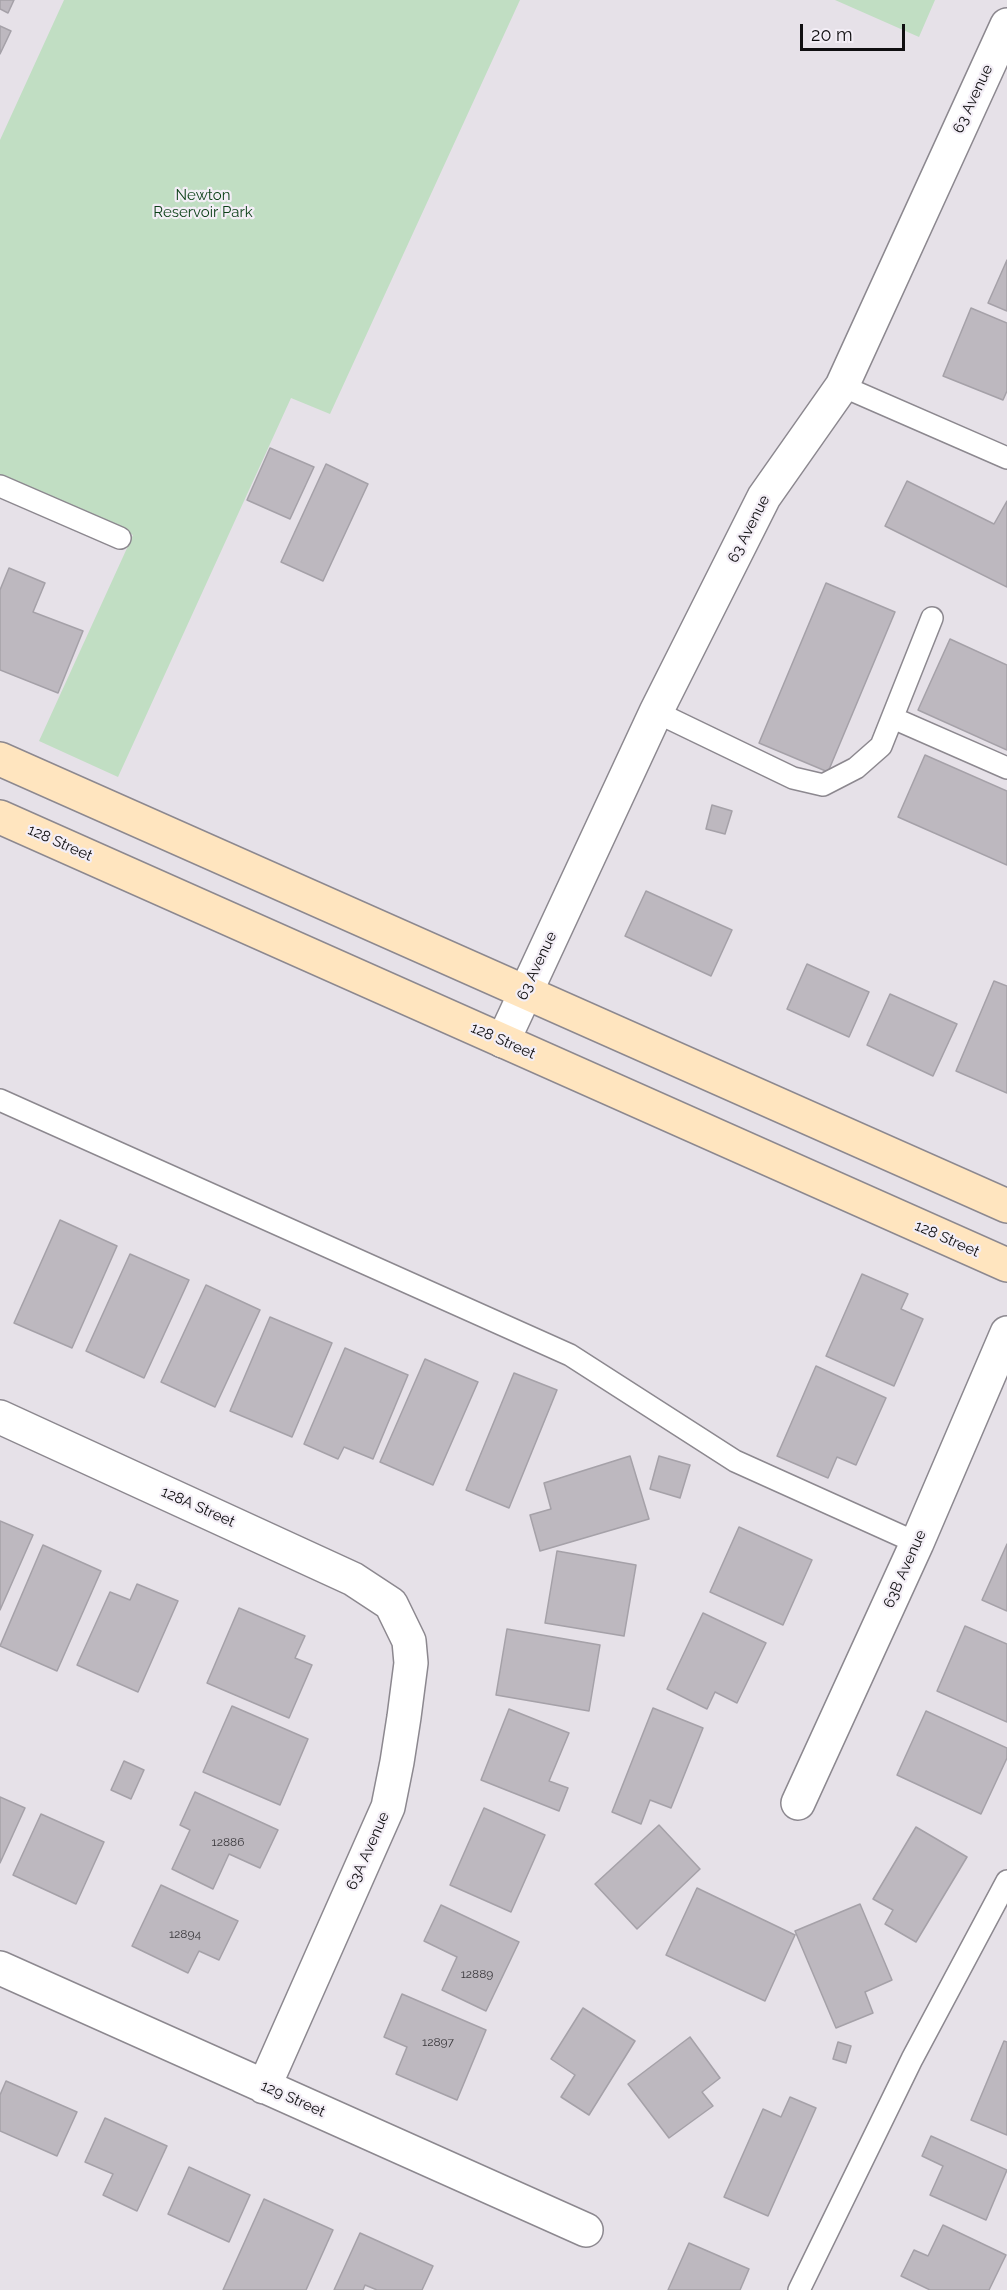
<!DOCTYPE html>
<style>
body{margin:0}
#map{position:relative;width:1007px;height:2290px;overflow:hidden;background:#e6e1e8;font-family:Raleway,sans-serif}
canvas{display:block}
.scale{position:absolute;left:800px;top:24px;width:105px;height:27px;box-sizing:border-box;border:3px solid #0f0e10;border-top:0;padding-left:8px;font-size:18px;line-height:21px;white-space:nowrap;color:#0f0e10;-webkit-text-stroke:4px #f3eef6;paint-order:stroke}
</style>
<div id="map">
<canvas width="1007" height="2290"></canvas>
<div class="scale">20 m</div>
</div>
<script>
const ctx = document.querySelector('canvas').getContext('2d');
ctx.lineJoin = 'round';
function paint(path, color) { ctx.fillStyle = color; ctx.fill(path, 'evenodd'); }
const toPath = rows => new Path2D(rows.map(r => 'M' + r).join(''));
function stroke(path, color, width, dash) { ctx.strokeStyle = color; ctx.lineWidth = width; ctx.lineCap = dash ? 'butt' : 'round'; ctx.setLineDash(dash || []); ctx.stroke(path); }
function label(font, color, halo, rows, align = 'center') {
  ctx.font = font + ' Raleway,sans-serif'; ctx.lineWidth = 4.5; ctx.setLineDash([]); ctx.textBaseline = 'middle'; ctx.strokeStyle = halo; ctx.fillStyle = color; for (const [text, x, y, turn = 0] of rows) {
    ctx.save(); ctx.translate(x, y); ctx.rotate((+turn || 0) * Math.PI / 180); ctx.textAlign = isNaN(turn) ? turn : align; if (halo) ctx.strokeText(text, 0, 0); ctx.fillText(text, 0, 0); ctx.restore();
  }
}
paint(toPath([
 [64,0,520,0,330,414,291,398,118,777,39,741,133,535,0,475,0,140],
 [835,0,935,0,919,37]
]), '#c1dec3');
const building = toPath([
 [0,0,14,0,8,13,0,9,0,0],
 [0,26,11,31,0,54,0,26],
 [1007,260,1007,311,988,303,1007,260],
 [971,308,1007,323,1007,391,1003,400,943,376,971,308],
 [270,448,314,467,290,519,247,500,270,448],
 [326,464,368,484,323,581,281,562,326,464],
 [907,481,994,524,1007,501,1007,587,885,526,907,481],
 [9,568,45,583,33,612,83,631,58,693,0,670,0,590,9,568],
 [826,583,895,612,828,772,759,743,826,583],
 [950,639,1007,665,1007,750,918,710,950,639],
 [925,755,1007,791,1007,865,898,817,925,755],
 [712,805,732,811,725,834,706,829,712,805],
 [646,891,732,930,711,976,625,936,646,891],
 [807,964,869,992,849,1037,787,1009,807,964],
 [994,981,1007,986,1007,1093,956,1071,994,981],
 [890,994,957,1024,933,1076,867,1045,890,994],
 [60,1220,117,1246,72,1348,14,1323,60,1220],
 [130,1254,189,1280,144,1378,86,1351,130,1254],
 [862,1274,908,1294,901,1309,923,1319,894,1386,826,1356,862,1274],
 [206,1285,260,1310,215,1407,161,1382,206,1285],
 [270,1317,332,1343,292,1437,230,1411,270,1317],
 [345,1348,408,1375,373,1459,344,1447,338,1459,304,1444,345,1348],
 [425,1359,478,1382,433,1485,380,1462,425,1359],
 [816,1366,886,1398,856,1465,837,1457,828,1478,777,1456,816,1366],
 [514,1373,557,1390,509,1508,466,1490,514,1373],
 [630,1456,649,1519,540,1551,530,1515,551,1509,544,1483,630,1456],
 [659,1456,690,1465,680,1498,650,1489,659,1456],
 [0,1521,33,1535,0,1610,0,1521],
 [739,1527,812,1560,783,1625,710,1592,739,1527],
 [1007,1544,1007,1611,982,1600,1007,1544],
 [43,1545,101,1571,57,1671,0,1646,43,1545],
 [557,1551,636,1565,624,1636,545,1623,557,1551],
 [137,1584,178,1601,138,1692,77,1665,110,1592,130,1600,137,1584],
 [239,1608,305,1636,295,1658,312,1665,289,1718,207,1683,239,1608],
 [703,1613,766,1643,737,1703,715,1692,707,1709,667,1689,703,1613],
 [965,1626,1007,1644,1007,1722,937,1691,965,1626],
 [507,1629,600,1645,589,1711,496,1695,507,1629],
 [232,1706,308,1739,280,1805,203,1772,232,1706],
 [653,1708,703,1728,671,1808,650,1800,641,1824,612,1812,653,1708],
 [509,1709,569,1733,549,1781,568,1788,559,1811,481,1780,509,1709],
 [926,1711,1007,1748,1007,1758,981,1814,897,1775,926,1711],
 [124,1761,144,1770,131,1799,111,1790,124,1761],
 [195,1792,278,1830,260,1868,229,1854,213,1889,172,1869,190,1830,180,1825,195,1792],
 [0,1797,25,1808,0,1863,0,1797],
 [484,1808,545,1835,511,1912,450,1885,484,1808],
 [41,1814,104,1842,76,1904,13,1875,41,1814],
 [659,1825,700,1869,637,1929,595,1884,659,1825],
 [916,1827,967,1857,916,1942,885,1924,893,1910,873,1899,916,1827],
 [161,1885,238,1921,219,1960,199,1951,188,1973,132,1946,161,1885],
 [697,1888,795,1935,765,2001,666,1955,697,1888],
 [860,1904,892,1980,865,1992,873,2013,836,2028,795,1931,860,1904],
 [441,1905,519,1942,486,2011,442,1990,457,1957,424,1941,441,1905],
 [402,1994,486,2030,457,2100,396,2074,407,2047,384,2037,402,1994],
 [583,2008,635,2041,589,2115,561,2097,575,2075,551,2059,583,2008],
 [690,2037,720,2078,702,2092,713,2106,669,2138,628,2084,690,2037],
 [1004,2041,1007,2042,1007,2135,971,2120,1004,2041],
 [838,2042,851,2046,846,2063,833,2059,838,2042],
 [6,2081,77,2112,57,2156,0,2131,0,2095,6,2081],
 [790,2097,816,2108,768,2216,724,2197,763,2109,781,2117,790,2097],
 [105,2118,167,2146,137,2211,103,2195,113,2174,85,2162,105,2118],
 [931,2136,1007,2170,986,2220,930,2195,943,2166,922,2156,931,2136],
 [189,2167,250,2195,229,2242,168,2214,189,2167],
 [264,2199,333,2230,306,2290,223,2290,264,2199],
 [943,2225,1006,2255,989,2290,930,2290,901,2276,914,2250,928,2256,943,2225],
 [360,2233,433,2266,422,2290,377,2290,365,2285,363,2290,334,2290,360,2233],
 [689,2243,749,2269,740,2290,668,2290,689,2243]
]);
paint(building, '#bdb8bf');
stroke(building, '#a5a1a8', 1.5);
const service = toPath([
 [842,386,1007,458],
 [0,486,120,538],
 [656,712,793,778,823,785,856,768,881,746,932,618],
 [893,718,1007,768],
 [0,1100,570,1355,735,1461,917,1543],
 [799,2290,912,2059,1007,1881]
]);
const minor = toPath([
 [503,1041,656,712,764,497,842,386,1007,25],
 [0,1417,353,1579,391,1604,409,1641,411,1663,404,1717,397,1762,388,1807,264,2087],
 [798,1803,917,1543,1007,1333],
 [0,1968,586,2230]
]);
const secondary = toPath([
 [0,759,1007,1206],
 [0,817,1007,1265]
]);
stroke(service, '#8c888f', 24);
stroke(minor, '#8c888f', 36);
stroke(secondary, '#8c888f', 36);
stroke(service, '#fff', 21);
stroke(minor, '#fff', 33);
stroke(secondary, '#ffe5bf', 33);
label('12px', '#3a383c', null, [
 ["12886",228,1842],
 ["12894",185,1934],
 ["12889",477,1974],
 ["12897",438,2042]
]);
label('15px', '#0f0e10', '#f3eef6', [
 ["63 Avenue",973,99,-65],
 ["63 Avenue",749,529,-63],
 ["128 Street",60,843,24],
 ["63 Avenue",537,966,-65],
 ["128 Street",503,1041,24],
 ["128 Street",947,1239,24],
 ["128A Street",198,1507,24],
 ["63B Avenue",905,1569,-66],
 ["63A Avenue",368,1851,-66],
 ["129 Street",293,2099,24]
]);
label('15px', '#0a3f16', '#f3eef6', [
 ["Newton",203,195],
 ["Reservoir Park",203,212]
]);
</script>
